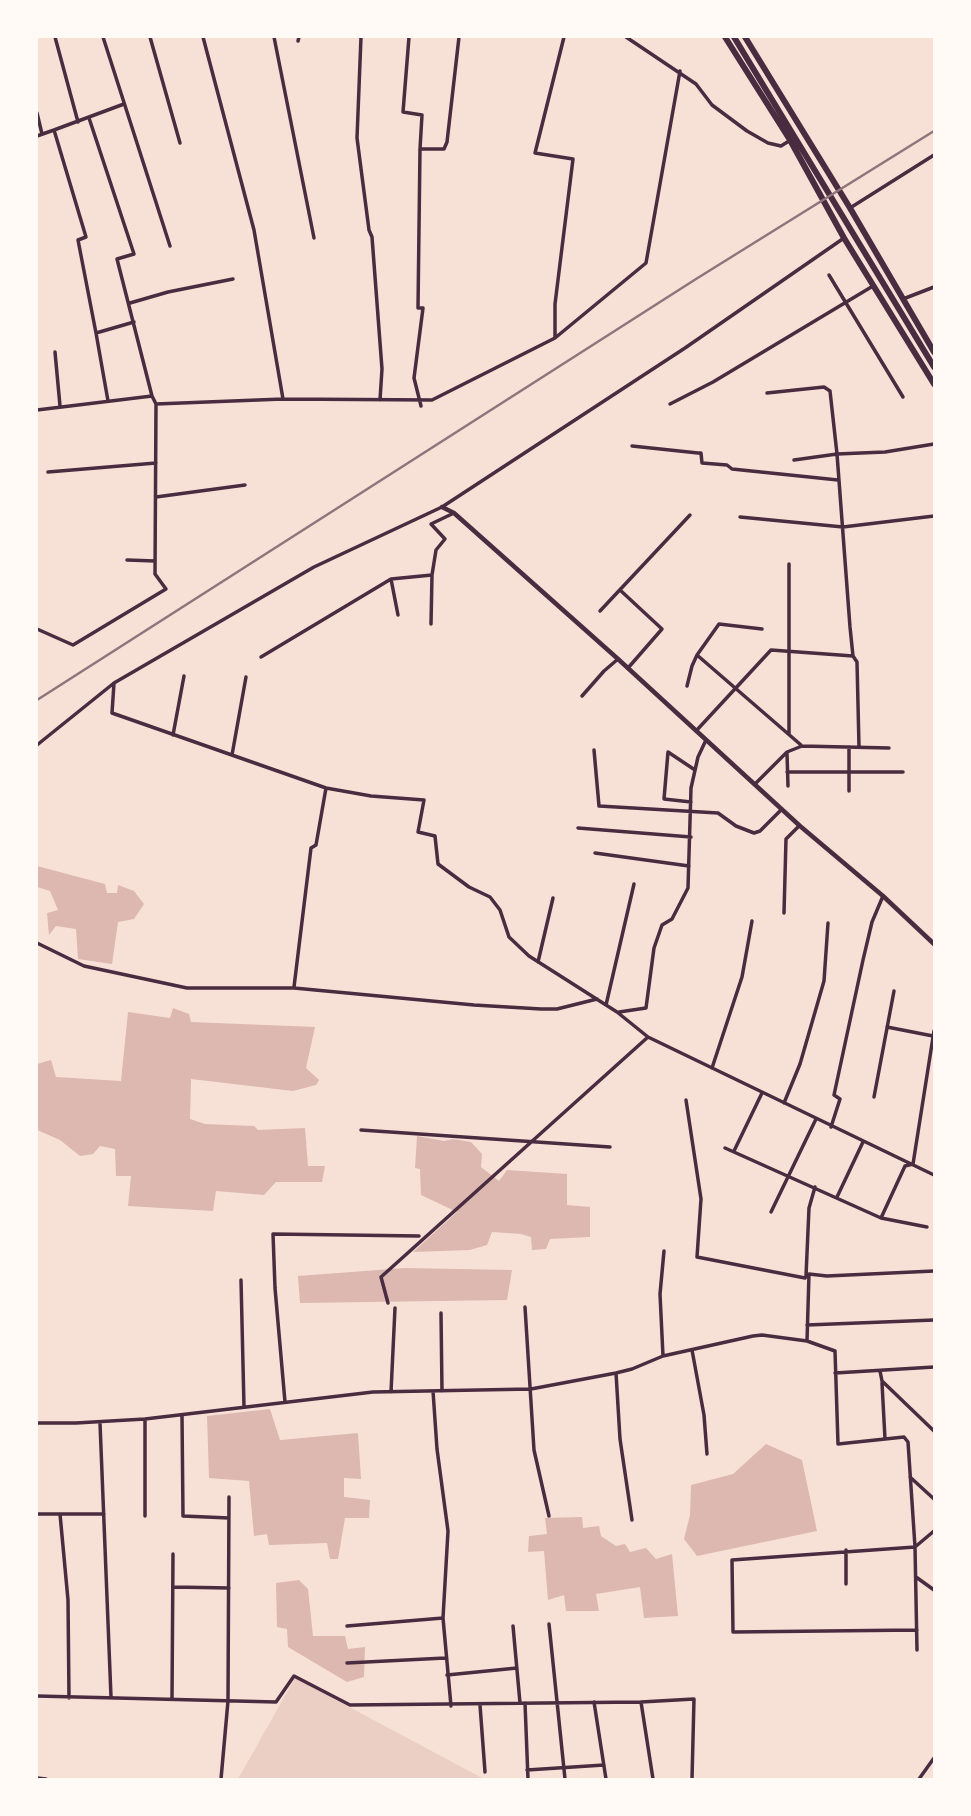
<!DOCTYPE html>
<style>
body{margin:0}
#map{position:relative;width:971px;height:1816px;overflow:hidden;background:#f7e1d7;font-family:"Asap Condensed",sans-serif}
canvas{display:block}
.frame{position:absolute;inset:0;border:38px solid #fffaf5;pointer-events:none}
</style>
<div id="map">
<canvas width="971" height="1816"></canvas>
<div class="frame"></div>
</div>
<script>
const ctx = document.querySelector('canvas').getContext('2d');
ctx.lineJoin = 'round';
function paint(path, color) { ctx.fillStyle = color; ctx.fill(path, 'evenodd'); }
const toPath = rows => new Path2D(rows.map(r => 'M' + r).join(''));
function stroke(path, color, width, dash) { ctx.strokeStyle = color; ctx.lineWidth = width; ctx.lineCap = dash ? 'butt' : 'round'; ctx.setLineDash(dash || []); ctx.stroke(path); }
paint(toPath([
 [295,1678,484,1779,238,1779]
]), '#ebcfc5');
paint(toPath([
 [37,866,105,884,107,893,117,893,118,885,134,891,144,904,134,919,118,922,112,964,78,959,76,929,56,926,49,935,47,913,58,910,50,891,37,887],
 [173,1008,189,1014,191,1022,315,1027,306,1068,319,1080,316,1085,293,1091,191,1079,190,1119,205,1124,254,1126,258,1130,305,1128,308,1166,325,1166,322,1182,276,1182,264,1195,216,1191,213,1211,128,1206,131,1176,116,1176,115,1149,100,1146,93,1154,80,1156,60,1140,37,1130,37,1064,51,1060,56,1077,121,1081,128,1012,170,1018],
 [417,1136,444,1141,453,1139,471,1142,482,1154,481,1167,499,1181,507,1170,567,1174,567,1205,590,1207,590,1237,550,1239,546,1249,532,1250,531,1237,521,1234,492,1232,487,1245,470,1250,413,1252,457,1212,421,1195,420,1169,415,1168],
 [405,1268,512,1270,507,1300,300,1303,298,1276],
 [270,1409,280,1440,358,1433,361,1479,344,1478,344,1497,370,1500,369,1518,345,1518,338,1559,330,1559,327,1543,269,1545,267,1534,254,1536,249,1481,209,1478,207,1416],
 [766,1444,802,1460,817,1531,697,1556,684,1539,690,1515,691,1485,733,1474],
 [582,1517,583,1528,599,1526,601,1536,616,1546,625,1544,630,1552,646,1548,656,1559,672,1554,678,1616,644,1618,640,1587,596,1594,599,1611,566,1611,564,1595,548,1600,544,1551,528,1552,529,1536,547,1534,545,1518],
 [299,1580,308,1589,313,1636,345,1636,348,1649,365,1647,364,1677,347,1682,288,1647,287,1629,277,1627,276,1583]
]), '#dcb8b0');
stroke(toPath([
 [55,37,78,122],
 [103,37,170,246],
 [150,37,180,143],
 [203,37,254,230,283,399],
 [274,37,314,238],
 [361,37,357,138,369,230,372,237,382,369,380,400],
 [409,37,403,112,422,115,420,149],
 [626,37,696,84,712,105,747,131,768,143,781,146,789,141],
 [298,41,299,37],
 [37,113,42,134],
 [89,118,134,254,117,259,152,396],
 [37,136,54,130],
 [850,208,934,155],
 [829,275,903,397],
 [903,299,934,287],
 [130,303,168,292,233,279],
 [96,333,78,240,86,237,54,130,124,104],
 [555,338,555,304,573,159,535,153,564,37],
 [55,352,60,406],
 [767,393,824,387,830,391,837,454,850,627,853,656,857,662,859,747],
 [108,401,96,333,134,322],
 [670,404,713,382,873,286],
 [421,406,414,378,423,308,418,308,420,149,444,149,447,142,459,37],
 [37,410,152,396,156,404,283,399,432,400,555,338,646,263,680,71],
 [632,446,698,453,701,453,702,463,727,465,732,469,838,480],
 [794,460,837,454,885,452,934,444],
 [48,472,156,463],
 [156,497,245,485],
 [740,517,843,527,934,516],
 [127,560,155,561],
 [391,579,398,615],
 [620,590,662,629,628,668],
 [600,611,690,515],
 [431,624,432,575,436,550,445,539,431,524,454,513],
 [37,629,73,645,166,589,155,574,156,404],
 [697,655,801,745],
 [261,657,391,579,432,575],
 [114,683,112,713,326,788,371,796,424,800,418,832,435,836,438,864,469,887,490,897,500,910,509,937,529,956,617,1012,648,1037,934,1175],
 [687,686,692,666,697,655,719,624,762,629],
 [582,696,604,671,618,659],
 [696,731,771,650,853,656],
 [789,734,789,564],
 [173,735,184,676],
 [37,745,114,683,314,567,442,507,685,348,844,238],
 [849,747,849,791],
 [594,750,599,806,718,813,736,826,754,833,760,831,782,809],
 [787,753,788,786],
 [232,755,246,677],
 [787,772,903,772],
 [755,784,787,752,802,746,889,748],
 [691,802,664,799,668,752,695,770],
 [578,828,691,837],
 [595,853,689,866],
 [784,913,786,839,799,826],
 [37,943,84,966,187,988,294,988,474,1005,541,1009,557,1009,597,999],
 [538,962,553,898],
 [294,987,311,848,316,845,326,788],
 [606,1005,634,884],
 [619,1012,646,1008,654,948,662,925,672,919,688,888,691,788,698,757,706,740],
 [887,1027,933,1036],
 [712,1068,742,977,752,921],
 [874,1097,894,991],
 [686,1100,701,1199,697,1257,805,1278,809,1274,827,1276,934,1271],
 [784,1103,800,1064,824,981,828,923],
 [831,1127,840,1099,834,1095,863,960,872,922,883,896],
 [361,1130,610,1147],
 [725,1148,881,1218,927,1227],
 [734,1151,762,1093],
 [837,1197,863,1142],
 [771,1212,816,1119],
 [881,1218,905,1166,913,1164,934,1031],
 [806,1276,809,1208,815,1187],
 [241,1280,244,1407],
 [388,1303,381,1277,648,1037],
 [525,1307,534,1450,549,1516],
 [441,1313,442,1391],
 [807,1325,934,1320],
 [807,1341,835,1351,838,1444,904,1437,908,1442,915,1547,917,1650],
 [692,1350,704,1415,707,1454],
 [663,1356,660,1294,664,1251],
 [880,1371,882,1381,934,1431],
 [616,1373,620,1439,632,1520],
 [835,1373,934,1367],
 [882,1383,885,1439],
 [433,1391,437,1449,448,1531,443,1618,451,1706],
 [391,1392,395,1308],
 [285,1402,275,1288,273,1234,419,1236],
 [182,1415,183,1516,229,1518],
 [145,1419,145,1516],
 [37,1423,76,1423,145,1419,373,1392,531,1389,616,1373,632,1369,663,1356,753,1336,762,1335,807,1341,809,1274],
 [100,1423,111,1697],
 [910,1477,934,1499],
 [37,1514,60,1514],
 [846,1550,846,1584],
 [916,1577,934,1590],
 [173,1587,229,1588],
 [549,1624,565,1779],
 [347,1626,443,1618],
 [513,1626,520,1703],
 [917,1630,733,1632,732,1560,915,1547,934,1531],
 [347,1663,445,1658],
 [447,1675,517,1668],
 [37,1696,276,1702,294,1676,350,1705,641,1702,653,1779],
 [69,1698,68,1600,60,1514,104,1514],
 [172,1699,173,1554],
 [594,1702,606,1779],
 [641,1702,694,1699,692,1779],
 [525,1703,528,1779],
 [480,1705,485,1772],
 [527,1770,604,1765],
 [37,1778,46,1779],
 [221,1779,228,1701,229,1497],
 [919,1779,934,1758]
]), '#4a2c40', 3.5);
stroke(toPath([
 [442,507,454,513,618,659,800,826,883,896,934,944]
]), '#4a2c40', 4.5);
stroke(toPath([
 [725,37,790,140,844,238,934,384],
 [734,37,934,367],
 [745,37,850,208,934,352]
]), '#4a2c40', 6);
stroke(toPath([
 [37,700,696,279,934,131]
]), '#8f747c', 2.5);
</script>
